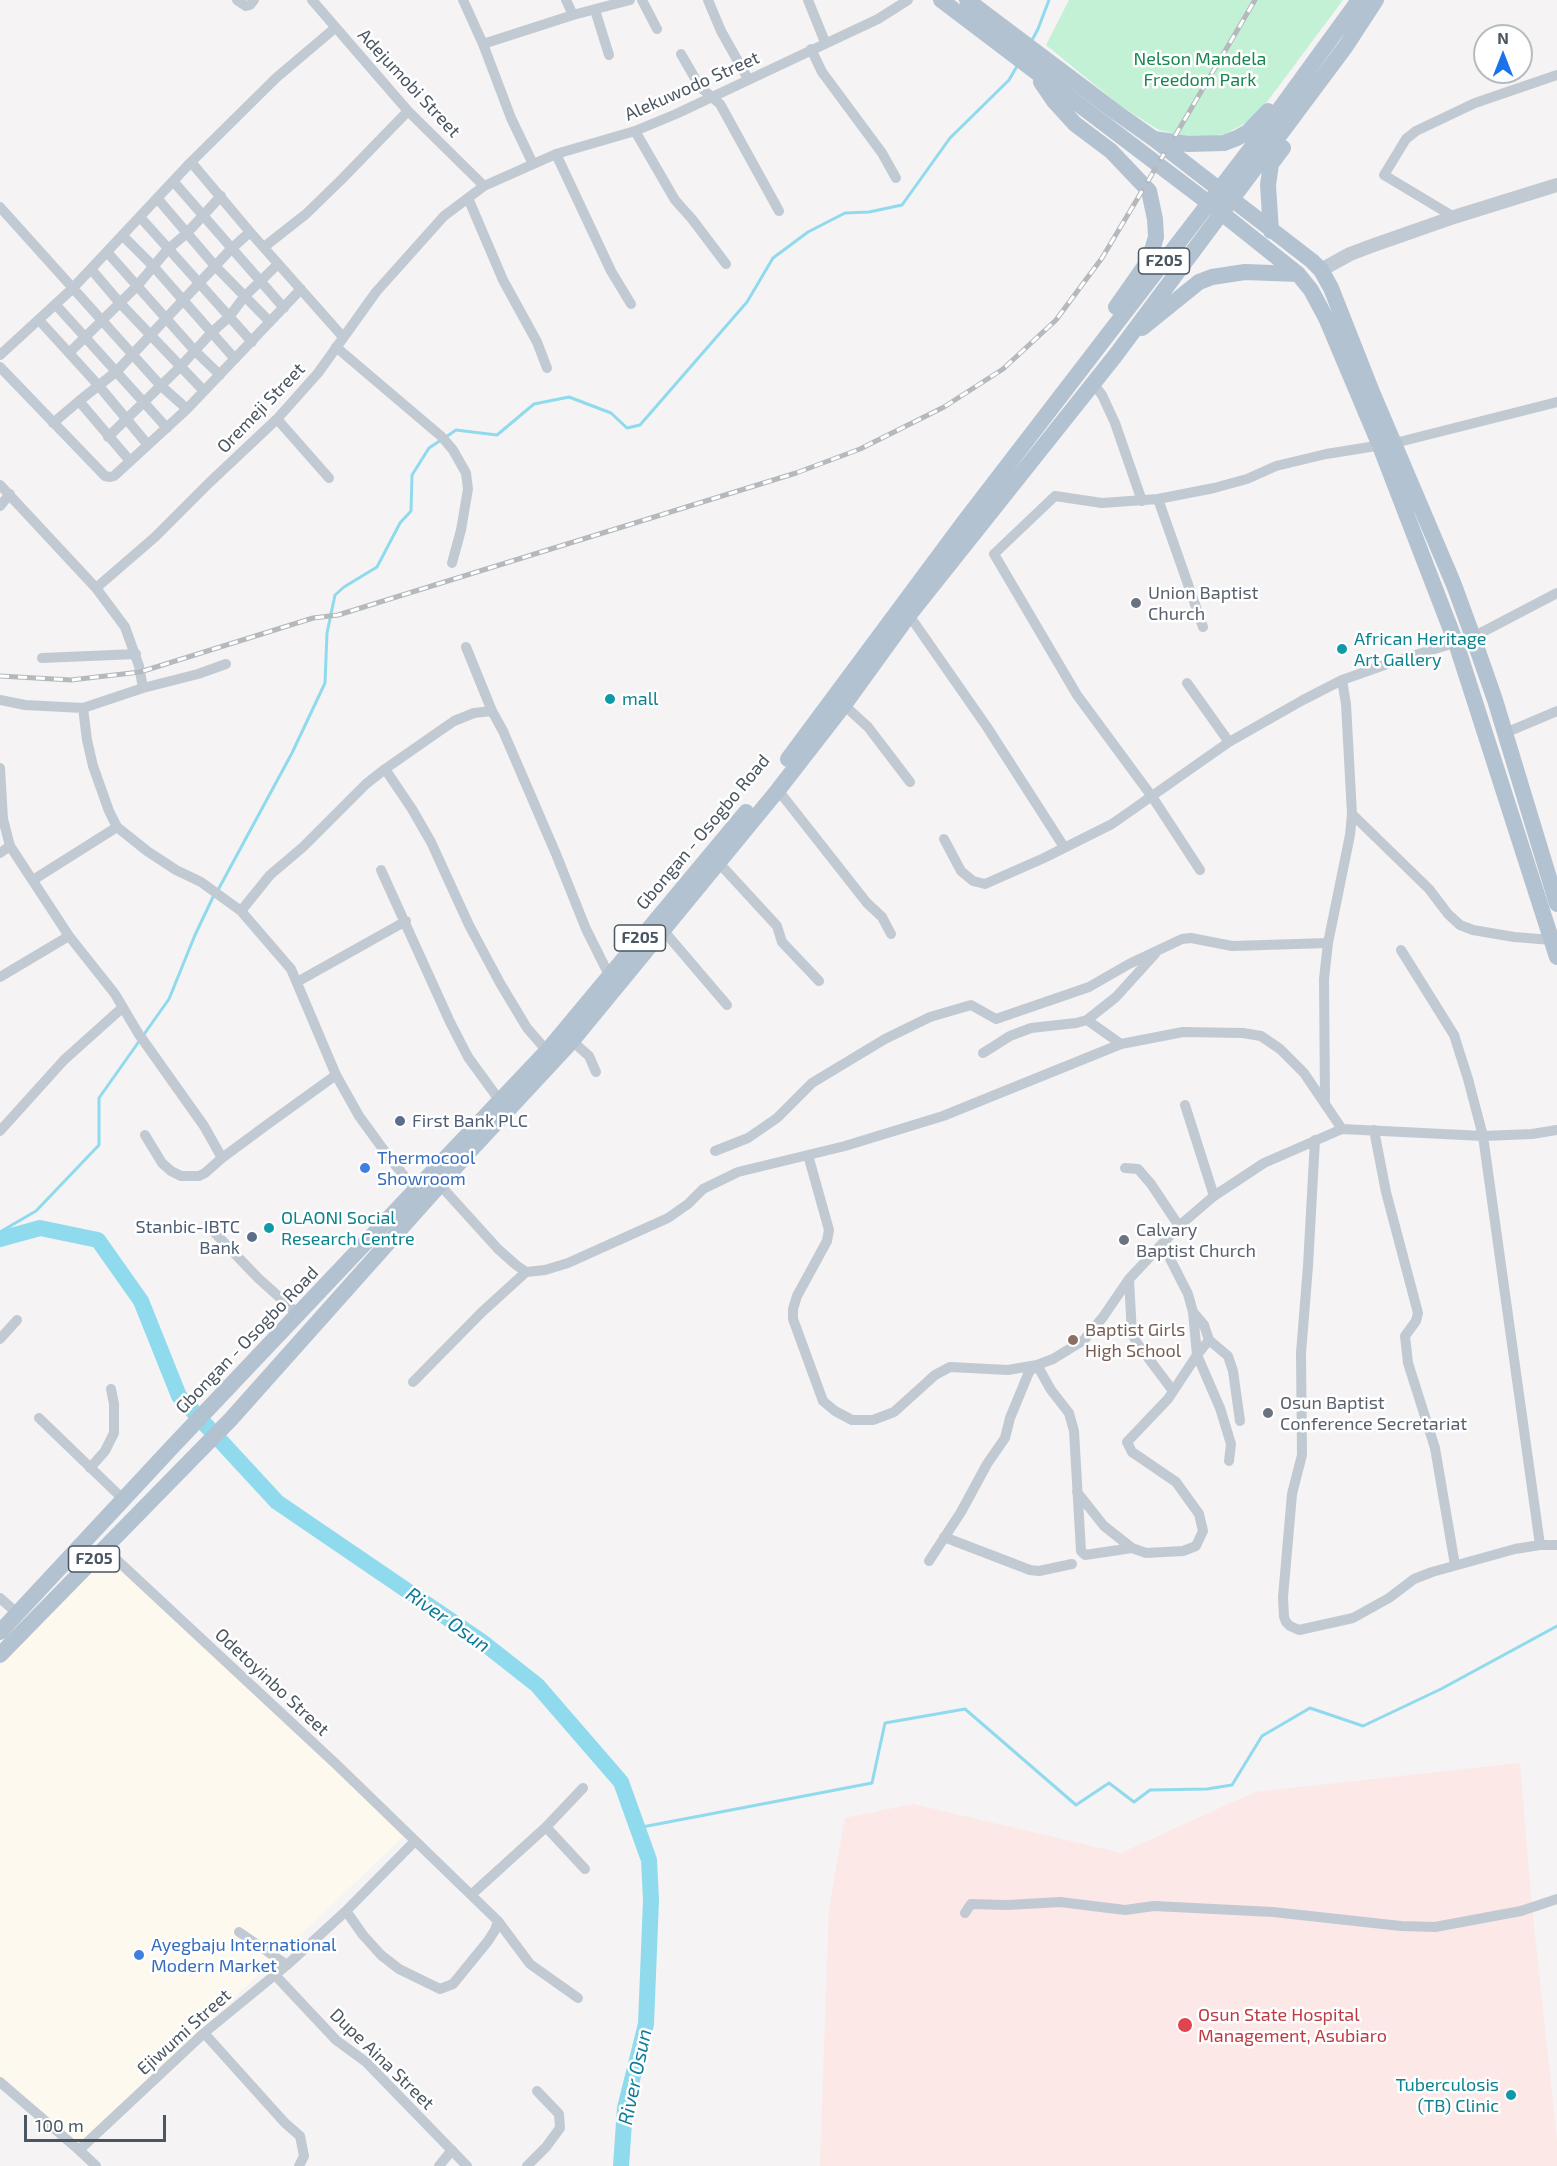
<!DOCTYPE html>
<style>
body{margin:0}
#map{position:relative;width:1557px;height:2166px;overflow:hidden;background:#f5f3f3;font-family:"Exo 2",sans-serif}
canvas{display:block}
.north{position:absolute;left:1473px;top:24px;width:60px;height:60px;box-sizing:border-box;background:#fff;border:2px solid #b7bbc0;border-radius:50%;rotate:0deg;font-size:16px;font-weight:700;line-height:24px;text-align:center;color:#4a5661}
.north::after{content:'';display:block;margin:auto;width:21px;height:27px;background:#1a73e8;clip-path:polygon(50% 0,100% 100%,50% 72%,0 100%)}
.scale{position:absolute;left:24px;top:2115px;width:142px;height:27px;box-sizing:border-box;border:3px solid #4a5661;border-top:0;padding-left:8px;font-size:18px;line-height:21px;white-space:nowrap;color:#4a5661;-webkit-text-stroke:4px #fff;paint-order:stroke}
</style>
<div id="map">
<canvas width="1557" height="2166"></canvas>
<div class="north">N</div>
<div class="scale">100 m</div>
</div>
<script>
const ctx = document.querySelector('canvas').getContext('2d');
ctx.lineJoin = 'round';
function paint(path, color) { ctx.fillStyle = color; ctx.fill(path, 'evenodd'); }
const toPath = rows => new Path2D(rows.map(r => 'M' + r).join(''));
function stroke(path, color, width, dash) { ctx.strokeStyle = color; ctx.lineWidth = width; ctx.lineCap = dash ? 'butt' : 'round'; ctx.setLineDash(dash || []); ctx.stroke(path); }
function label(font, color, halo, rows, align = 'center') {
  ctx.font = font + ' "Exo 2",sans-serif'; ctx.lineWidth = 5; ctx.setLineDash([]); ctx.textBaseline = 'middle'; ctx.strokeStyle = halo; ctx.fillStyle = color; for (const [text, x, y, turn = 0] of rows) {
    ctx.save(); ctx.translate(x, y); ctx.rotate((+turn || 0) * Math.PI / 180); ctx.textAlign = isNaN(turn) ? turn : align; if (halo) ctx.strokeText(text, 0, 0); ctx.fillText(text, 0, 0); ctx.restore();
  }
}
paint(toPath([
 [104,1552,408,1832,80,2145,0,2079,0,1661]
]), '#fdf9ef');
paint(toPath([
 [1520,1763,1531,1897,1557,2141,1557,2166,820,2166,829,1909,845,1818,913,1804,1121,1853,1255,1792]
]), '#fce8e6');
paint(toPath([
 [1069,0,1343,0,1255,118,1225,134,1199,139,1159,130,1122,107,1046,45]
]), '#c3f1d5');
stroke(toPath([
 [1031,42,1038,29,1049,0],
 [446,437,456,430,497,435,534,404,569,397,611,413,627,428,640,425,747,302,773,258,808,232,845,213,869,212,902,205,950,138,1009,80,1017,66],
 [218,890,292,753,325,683,327,633,335,595,344,587,377,567,400,523,411,511,412,475,429,448,441,440],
 [0,1232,36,1211,99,1145,99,1098,169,999,195,935,214,895],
 [637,1828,872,1783,885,1723,965,1709,1076,1805,1109,1783,1134,1802,1150,1790,1207,1789,1232,1785,1262,1736,1310,1708,1363,1726,1441,1689,1557,1626]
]), '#90daee', 3);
stroke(toPath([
 [0,1239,40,1228,98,1240,141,1301,179,1396,277,1502,481,1641,537,1685,621,1782,649,1860,651,1900,646,2024,625,2108,621,2166]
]), '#90daee', 16);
stroke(toPath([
 [237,0,246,6,250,5,254,0],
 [312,0,408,111,484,186],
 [463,0,483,44,511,118,533,164],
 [566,0,573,15],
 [642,0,657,29],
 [708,0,721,31,748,79],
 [808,0,825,42],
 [595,10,609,55],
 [483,44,573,15,630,0],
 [811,49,822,72,882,153,896,178],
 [681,54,700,87,720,104,779,211],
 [635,131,675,200,692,219,726,264],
 [556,154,611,271,631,304],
 [191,162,250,232,343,337],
 [173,181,284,308],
 [157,198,215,266,270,322],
 [468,198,503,280,537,342,547,368],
 [0,207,160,385,187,409],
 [140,217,252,342],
 [1454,217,1384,175,1406,139,1416,131,1475,103,1557,75],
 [123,236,153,266,235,359],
 [264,247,306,214,342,179,408,111],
 [107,252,195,351,220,375],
 [91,269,119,302,204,391],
 [56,305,167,428],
 [39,320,99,386,148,445],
 [336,347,442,437,453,450,466,473,468,489,461,530,452,563],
 [69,353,137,286,168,249,186,234,221,196],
 [0,355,72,289,191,162,276,78,335,28],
 [0,367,105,476,110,477,114,476,187,409,301,289],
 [1096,387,1102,395,1115,423,1142,501],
 [79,401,117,371,231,249,250,232],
 [277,419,329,478],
 [53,423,79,401,130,461],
 [108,437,180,367,211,333,229,317,244,297,278,264],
 [0,485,96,588,125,627,139,666,143,688],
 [1158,499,1203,627],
 [0,506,10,494],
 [96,588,155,537,209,483,277,419,318,373,376,292,444,216,484,186,556,154,635,131,676,114,878,19,908,0],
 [909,615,987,727,1064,847],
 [466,647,492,711,503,731,556,854,586,929,609,975],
 [42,658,136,654],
 [1187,683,1229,742],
 [0,700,25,705,83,708,143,688,198,674,226,664],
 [844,705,868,727,910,782],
 [83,708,87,740,93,766,109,811,117,827,147,851,176,870,201,882,241,911,291,969,336,1075,359,1116,391,1160,416,1190],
 [1505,733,1557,711],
 [0,768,3,819,10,846,69,936,115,994,138,1033,204,1126,222,1158],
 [385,769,412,809,431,842,469,925,500,983,527,1028,547,1051],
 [778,790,867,903,882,917,891,934],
 [1352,814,1429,889,1448,914,1460,925,1473,930,1514,937,1552,940],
 [944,839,961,871,973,881,985,884,1044,858,1112,824,1229,742,1303,700,1342,680,1393,662,1473,637,1557,593],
 [0,853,10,846],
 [719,863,777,926,782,942,819,981],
 [381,870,450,1022,468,1057,500,1101],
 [1200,870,1153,798,1077,695,994,554,1055,496,1102,503,1158,499,1214,488,1247,479,1276,466,1326,454,1395,443,1557,402],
 [33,880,117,827],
 [241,911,270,875,303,847,366,784,385,769,454,721,474,713,492,711],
 [663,930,727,1005],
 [1401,950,1454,1035,1468,1079,1483,1136,1540,1545],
 [0,977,69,936],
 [297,982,406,921],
 [1087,1020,1121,1044],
 [572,1041,589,1056,596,1072],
 [983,1053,1010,1036,1031,1028,1076,1023,1087,1020,1116,997,1155,954],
 [1325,1102,1324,979,1328,943,1350,835,1352,814,1346,704,1342,680],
 [1185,1105,1214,1196],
 [1374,1130,1386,1192,1418,1313,1416,1321,1405,1336,1408,1363,1435,1448,1455,1565],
 [0,1131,64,1060,122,1008],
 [145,1135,162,1163,171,1171,181,1176,199,1176,205,1173,222,1158,268,1124,336,1075],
 [1315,1140,1308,1266,1301,1353,1302,1455,1292,1494,1283,1597,1284,1617,1286,1622,1290,1626,1299,1630,1353,1618,1389,1598,1414,1579,1432,1572,1515,1549,1540,1545,1557,1545],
 [715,1151,748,1138,777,1118,812,1083,885,1039,930,1017,971,1005,996,1019,1089,987,1129,964,1182,939,1191,938,1232,946,1328,943],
 [808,1155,829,1230,827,1241,797,1296,793,1309,793,1319,823,1401,835,1411,852,1420,873,1420,894,1412,935,1375,950,1367,1008,1370,1037,1365,1051,1390,1069,1413,1074,1431,1081,1551,1085,1555,1132,1548],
 [1125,1168,1138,1169,1151,1184,1179,1226],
 [440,1185,498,1249,516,1265,526,1272,545,1270,568,1263,668,1218,688,1204,703,1189,738,1172,845,1146,943,1116,1121,1044,1183,1032,1243,1033,1261,1036,1280,1049,1304,1073,1342,1129],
 [214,1232,258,1278,298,1314],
 [1129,1279,1132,1334,1137,1343,1173,1391],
 [1193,1312,1204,1325,1209,1340,1228,1356,1233,1371,1240,1421],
 [0,1339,17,1320],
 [1209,1340,1197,1355,1220,1408,1231,1444,1229,1461],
 [413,1382,482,1312,526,1272],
 [39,1418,124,1500],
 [90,1468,105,1451,114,1433,114,1404,111,1389],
 [1077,1492,1104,1526,1132,1548,1146,1553,1183,1551,1196,1546,1203,1531,1199,1514,1176,1482,1132,1452,1127,1442,1168,1399,1197,1355,1193,1312,1188,1294,1163,1245],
 [944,1537,1030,1570,1039,1571,1072,1564],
 [105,1549,338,1766,498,1921,530,1964,578,1998],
 [929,1561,961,1512,987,1464,1005,1438,1010,1418,1029,1372,1037,1365,1053,1359,1084,1340,1103,1317,1129,1279,1179,1226,1214,1196,1264,1163,1342,1129,1483,1136,1532,1134,1557,1130],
 [0,1598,17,1613],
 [546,1827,585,1869],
 [471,1895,546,1827,583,1788],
 [346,1911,363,1935,381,1955,399,1969,440,1989,453,1984,488,1941,495,1930,498,1921],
 [965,1913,971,1904,1007,1905,1060,1902,1125,1910,1154,1906,1273,1912,1401,1926,1435,1927,1521,1911,1557,1899],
 [239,1932,287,1965],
 [275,1975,336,2040,366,2062,467,2166],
 [204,2033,285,2123,300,2136,304,2156,299,2166],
 [0,2082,79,2150,204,2033,287,1965,346,1911,415,1841],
 [79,2150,96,2166],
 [439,2166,452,2150],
 [527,2166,546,2147,560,2128,559,2114,537,2091]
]), '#c1cad2', 10);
stroke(toPath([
 [1321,270,1350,254,1374,245,1454,217,1557,185]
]), '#c1cad2', 14);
stroke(toPath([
 [941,0,1214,207,1298,274,1311,290,1326,318,1380,446,1456,643,1557,957],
 [967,0,1117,113,1154,139,1312,261,1321,270,1331,288,1372,392,1454,585,1473,637,1495,700,1557,904],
 [1041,82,1054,101,1075,124,1111,151,1149,191,1155,219,1156,237,1149,260,1116,307],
 [1154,139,1188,144,1224,143,1237,138,1248,132,1268,111],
 [1271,231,1268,185,1271,164,1283,148],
 [1142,328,1199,282,1212,277,1245,272,1298,274],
 [788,759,964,522,1255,143,1359,0],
 [0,1632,173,1446,547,1051,746,812],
 [0,1655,231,1419,469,1152,572,1041,778,790,844,705,909,615,1115,356,1346,46,1376,0]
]), '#b3c2d1', 16);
const rail = toPath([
 [1175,136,1255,0],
 [1161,159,1164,154],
 [1148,181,1155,169],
 [0,676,71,680,140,672,313,618,338,615,796,473,860,449,944,407,1003,369,1056,320,1102,258,1142,191]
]);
stroke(rail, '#b5b8bd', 5);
stroke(rail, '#fff', 3, [9]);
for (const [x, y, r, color] of [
 [1136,603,6,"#6b7280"],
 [1342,649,6,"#0f9aa8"],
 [610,699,6,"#0f9aa8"],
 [400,1121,6,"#5c6f8a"],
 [365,1168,6,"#3f7fe0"],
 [269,1228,6,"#0f9aa8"],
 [252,1237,6,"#5c6f8a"],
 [1124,1240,6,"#6b7280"],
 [1073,1340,6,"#8d6e63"],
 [1268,1413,6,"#6b7280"],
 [139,1955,6,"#3f7fe0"],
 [1185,2025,8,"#e0444e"],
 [1511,2095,6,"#0f9aa8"]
]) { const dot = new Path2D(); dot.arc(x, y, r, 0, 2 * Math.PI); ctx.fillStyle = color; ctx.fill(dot); stroke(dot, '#fff', 2); }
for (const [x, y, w] of [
 [1164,261,51],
 [640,938,51],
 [94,1559,51]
]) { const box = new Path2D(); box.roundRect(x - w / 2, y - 13, w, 26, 4.5); ctx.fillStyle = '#fff'; ctx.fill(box); stroke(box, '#4a5661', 1.5); }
label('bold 16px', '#4a5661', null, [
 ["F205",1164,261],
 ["F205",640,938],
 ["F205",94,1559]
]);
label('18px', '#17864f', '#fff', [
 ["Nelson Mandela",1200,59],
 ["Freedom Park",1200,80]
]);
label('18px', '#4a5661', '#fff', [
 ["Adejumobi Street",409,83,47],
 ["Alekuwodo Street",692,86,-24],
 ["Oremeji Street",261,408,-46],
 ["Gbongan - Osogbo Road",703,832,-50],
 ["Gbongan - Osogbo Road",247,1340,-46],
 ["Odetoyinbo Street",272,1682,43],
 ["Ejiwumi Street",184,2032,-42],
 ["Dupe Aina Street",382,2059,44]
]);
label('18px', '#5b616d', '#fff', [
 ["Union Baptist",1148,593],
 ["Church",1148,614],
 ["Calvary",1136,1230],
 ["Baptist Church",1136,1251],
 ["Osun Baptist",1280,1403],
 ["Conference Secretariat",1280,1424]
], 'left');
label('18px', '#0d838f', '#fff', [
 ["African Heritage",1354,639],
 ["Art Gallery",1354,660],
 ["mall",622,699],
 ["OLAONI Social",281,1218],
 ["Research Centre",281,1239],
 ["Tuberculosis",1499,2085,"right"],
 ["(TB) Clinic",1499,2106,"right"]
], 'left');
label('18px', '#4e5e75', '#fff', [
 ["First Bank PLC",412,1121],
 ["Stanbic-IBTC",240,1227,"right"],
 ["Bank",240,1248,"right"]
], 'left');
label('18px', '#366cbe', '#fff', [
 ["Thermocool",377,1158],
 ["Showroom",377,1179],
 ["Ayegbaju International",151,1945],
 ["Modern Market",151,1966]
], 'left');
label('18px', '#785e54', '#fff', [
 ["Baptist Girls",1085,1330],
 ["High School",1085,1351]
], 'left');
label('18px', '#be3a42', '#fff', [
 ["Osun State Hospital",1198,2015],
 ["Management, Asubiaro",1198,2036]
], 'left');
label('italic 20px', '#0c7c9b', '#fff', [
 ["River Osun",448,1620,35],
 ["River Osun",635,2077,-78]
]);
</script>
